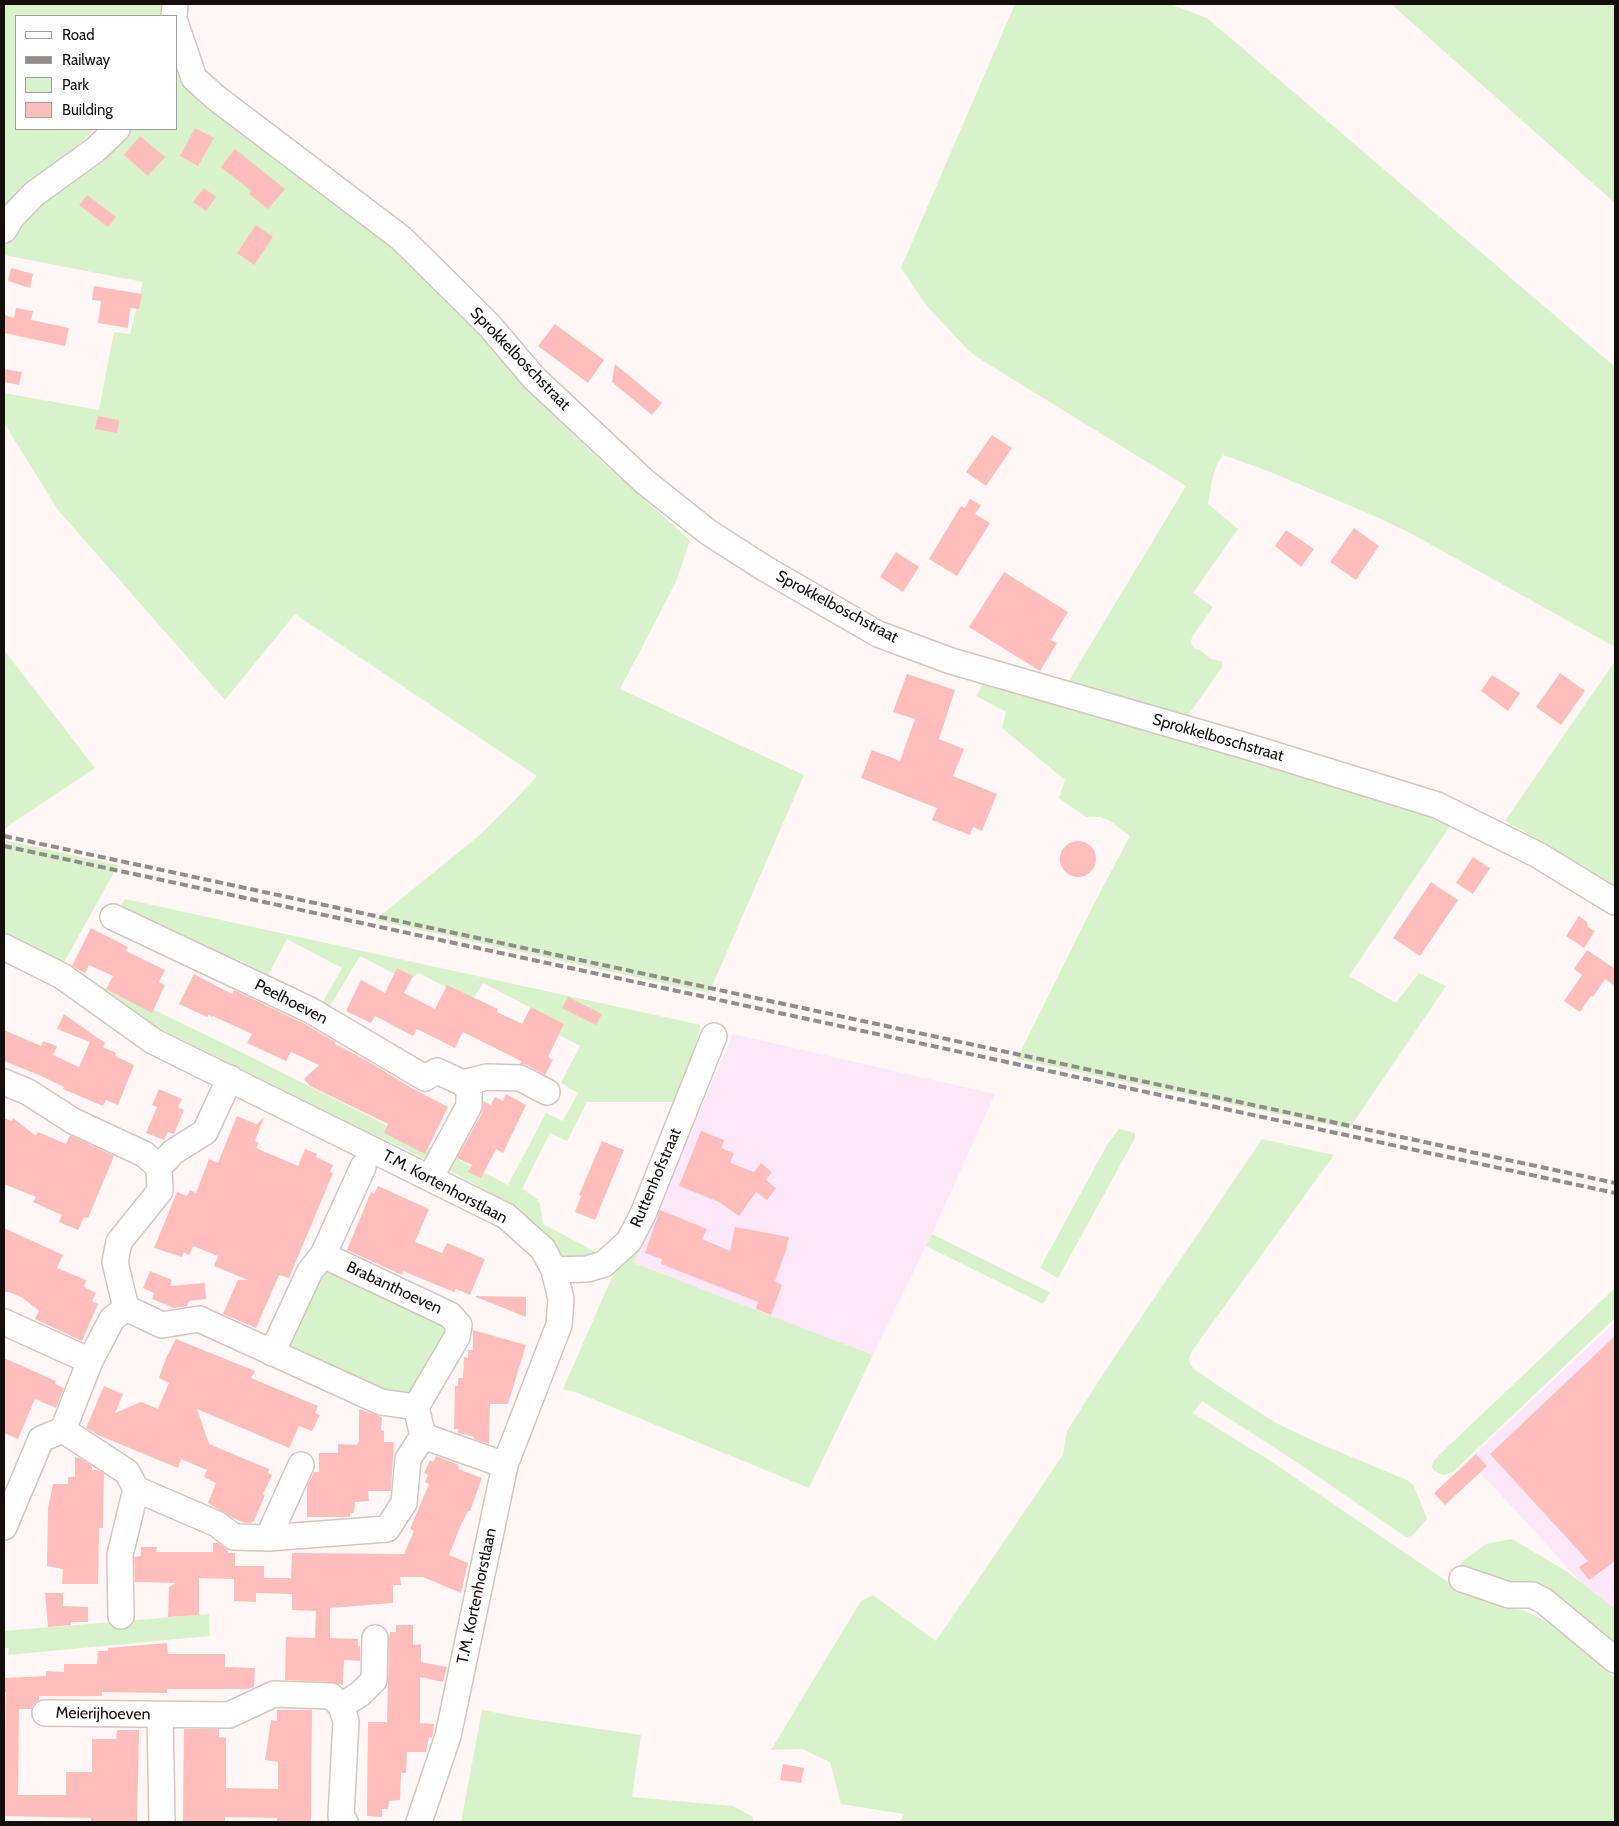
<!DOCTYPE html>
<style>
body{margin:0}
#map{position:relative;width:1619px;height:1826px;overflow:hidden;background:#fef7f5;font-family:Cabin,sans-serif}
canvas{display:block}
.frame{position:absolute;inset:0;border:5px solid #140f0d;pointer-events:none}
.legend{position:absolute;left:15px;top:15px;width:162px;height:115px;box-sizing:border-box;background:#fff;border:1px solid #a19f9e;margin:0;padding:6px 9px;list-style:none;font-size:15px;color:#140f0d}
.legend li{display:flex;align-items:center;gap:10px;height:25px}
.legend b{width:25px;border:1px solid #a19f9e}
</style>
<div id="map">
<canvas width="1619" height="1826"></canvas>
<div class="frame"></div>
<ul class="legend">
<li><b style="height:6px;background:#fff"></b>Road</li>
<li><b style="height:6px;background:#928c8a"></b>Railway</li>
<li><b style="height:14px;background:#d8f2cb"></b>Park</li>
<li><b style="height:14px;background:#ffbebc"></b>Building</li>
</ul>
</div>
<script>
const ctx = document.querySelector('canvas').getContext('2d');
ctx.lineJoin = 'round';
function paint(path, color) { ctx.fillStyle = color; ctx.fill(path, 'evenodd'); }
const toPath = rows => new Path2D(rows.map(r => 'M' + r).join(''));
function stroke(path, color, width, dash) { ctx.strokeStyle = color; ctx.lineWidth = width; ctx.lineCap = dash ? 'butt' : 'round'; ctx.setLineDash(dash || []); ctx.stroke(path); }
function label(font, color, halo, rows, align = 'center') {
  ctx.font = font + ' Cabin,sans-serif'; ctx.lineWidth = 5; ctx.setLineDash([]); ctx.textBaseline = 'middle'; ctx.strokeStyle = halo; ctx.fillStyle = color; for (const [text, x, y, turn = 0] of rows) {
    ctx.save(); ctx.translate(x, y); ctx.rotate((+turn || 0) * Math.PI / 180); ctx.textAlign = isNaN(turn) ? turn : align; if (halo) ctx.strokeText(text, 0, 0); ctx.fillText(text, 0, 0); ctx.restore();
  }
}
paint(toPath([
 [733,1034,995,1094,932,1234,873,1355,634,1263],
 [1615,1322,1615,1620,1517,1512,1468,1460]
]), '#fce8f9');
paint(toPath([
 [4,4,168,4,172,16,16,16,16,129,94,129,4,223],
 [1015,4,1170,4,1207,18,1615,367,1615,647,1412,534,1379,518,1268,471,1223,455,1217,464,1212,480,1208,504,1238,529,1193,593,1213,607,1192,637,1191,643,1195,649,1200,650,1211,659,1222,661,1222,667,1187,717,1068,682,1186,486,980,359,968,350,926,305,901,268],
 [1391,4,1615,4,1615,203],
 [176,73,299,170,407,260,464,317,558,419,599,459,690,540,676,582,620,689,804,775,709,993,375,920,481,834,514,801,537,776,295,614,225,700,58,510,4,423,4,393,99,410,114,332,130,334,143,282,4,255,4,244,9,235,112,129,176,129],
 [4,650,95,768,12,823,4,830],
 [1615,661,1615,890,1535,838,1505,821],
 [986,679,1454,820,1349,976,1396,1003,1419,973,1446,986,1349,1129,1017,1059,1095,902,1130,836,1109,820,1100,817,1086,817,1059,798,1065,780,1002,728,1006,712,976,696],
 [4,840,118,865,62,966,4,936],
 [125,899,701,1025,679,1102,587,1102,567,1141,550,1133,522,1189,537,1199,540,1204,543,1224,600,1254,601,1258,562,1259,526,1218,505,1201,446,1168,446,1153,508,1185,546,1113,563,1121,578,1093,561,1083,580,1046,533,1021,537,1011,483,983,472,1001,419,973,408,981,360,956,329,1008,321,1005,342,968,287,939,268,975,237,959,230,963,117,915],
 [92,983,123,995,241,1052,432,1148,425,1159,343,1120,151,1024],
 [1119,1129,1135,1133,1135,1138,1058,1278,1040,1268,1107,1145],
 [1262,1139,1334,1155,1192,1351,1189,1358,1190,1364,1194,1369,1217,1385,1276,1423,1318,1443,1409,1481,1414,1486,1427,1519,1412,1536,1406,1537,1301,1465,1202,1401,1193,1413,1269,1460,1464,1593,1488,1603,1525,1611,1550,1623,1615,1678,1615,1822,900,1822,904,1814,841,1804,830,1762,802,1749,771,1750,861,1601,873,1595,936,1641,1063,1455,1067,1431,1111,1362],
 [655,1179,668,1184,634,1263,873,1355,809,1488,578,1393,563,1389],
 [932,1234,1031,1283,1050,1292,1043,1304,926,1246],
 [325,1257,453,1319,420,1386,408,1392,386,1392,289,1353,285,1339],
 [1615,1288,1615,1318,1453,1472,1444,1475,1434,1471,1432,1467,1433,1462,1440,1454],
 [1512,1539,1566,1571,1615,1609,1615,1660,1548,1605,1455,1571,1464,1560,1486,1544],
 [209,1614,210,1636,8,1655,9,1648,4,1648,4,1631],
 [482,1710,524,1718,641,1735,632,1797,733,1806,753,1817,753,1822,461,1822]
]), '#d8f2cb');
paint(toPath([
 [195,128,214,138,198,166,180,156],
 [140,136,165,157,148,176,124,155],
 [235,149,285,189,268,209,249,194,251,191,221,167],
 [204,188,216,197,206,211,193,202],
 [87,195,116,217,108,227,79,205],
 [256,225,273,237,254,265,237,253],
 [11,268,33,274,30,288,8,281],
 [94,286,142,294,139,309,130,308,128,328,98,323,101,301,92,300],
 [16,308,33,311,31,320,69,328,65,346,4,333,5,315,14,318],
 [555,324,604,360,588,383,538,346],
 [615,364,662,403,652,415,612,382],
 [4,369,22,372,19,385,4,382],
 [98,416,119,420,117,433,95,429],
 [992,435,1012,448,986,486,966,472],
 [970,499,981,505,975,514,990,523,957,576,929,559,961,506,965,508],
 [1354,528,1379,546,1356,580,1330,562],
 [1286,530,1314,549,1301,567,1275,546],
 [896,552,919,567,903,592,880,577],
 [1004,572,1068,612,1051,640,1057,643,1040,671,969,627],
 [1560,673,1585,691,1561,725,1536,707],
 [907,674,955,690,939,739,964,749,953,776,997,794,982,831,973,827,970,835,932,820,937,808,861,778,872,750,900,761,915,719,893,712],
 [1492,675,1520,693,1508,711,1481,691],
 '1060 859a18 18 0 1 1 36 0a18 18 0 1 1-36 0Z',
 [1473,857,1490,868,1473,894,1456,883],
 [1431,882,1458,900,1420,956,1393,938],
 [1579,916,1587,922,1588,927,1595,931,1584,948,1566,936],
 [91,928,128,947,126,951,165,970,159,982,165,985,152,1013,106,989,113,976,89,965,85,973,72,966],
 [1587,950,1615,969,1615,986,1605,979,1593,997,1591,996,1580,1012,1564,1001,1582,975,1574,969],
 [397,968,413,976,404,993,435,1009,447,985,498,1009,497,1012,522,1024,531,1007,564,1024,548,1057,553,1060,545,1075,527,1065,520,1064,521,1061,463,1032,455,1048,417,1029,413,1036,375,1016,371,1023,346,1011,361,980,385,993],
 [194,974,232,994,234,990,303,1023,336,1042,335,1044,366,1060,410,1087,448,1107,425,1154,384,1133,388,1124,310,1086,304,1079,319,1065,291,1052,286,1061,247,1043,252,1034,213,1016,212,1017,209,1015,207,1017,179,1004],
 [568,997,602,1014,596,1025,562,1008],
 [64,1014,105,1043,103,1047,116,1053,115,1056,134,1065,118,1105,106,1100,103,1106,63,1089,64,1087,39,1075,4,1061,4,1030,41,1046,43,1041,57,1046,53,1055,79,1067,90,1042,57,1029],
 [159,1089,182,1099,178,1107,184,1110,174,1134,168,1132,164,1140,146,1133,157,1107,152,1105],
 [506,1094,526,1105,503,1153,496,1149,481,1178,468,1172,472,1165,457,1158,482,1113,483,1101,491,1105,495,1097,503,1101],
 [237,1116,256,1124,254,1127,264,1117,255,1141,259,1143,256,1148,298,1166,305,1149,317,1154,316,1157,333,1165,330,1172,333,1173,289,1278,279,1275,256,1328,223,1314,238,1280,248,1280,214,1266,218,1256,193,1246,189,1255,184,1252,182,1257,154,1248,177,1192,187,1196,190,1190,196,1193,209,1159,218,1163],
 [4,1118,12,1121,13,1118,36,1136,38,1132,66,1144,70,1135,114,1156,88,1218,84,1217,78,1230,59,1222,62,1215,33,1202,36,1197,4,1184],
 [701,1131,724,1140,721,1148,734,1153,730,1163,754,1172,761,1163,772,1172,766,1180,776,1188,767,1200,756,1192,739,1216,719,1202,679,1186],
 [602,1141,624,1150,595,1220,575,1212,581,1196,579,1195],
 [378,1186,429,1209,415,1242,442,1253,447,1243,485,1259,470,1295,456,1289,454,1292,403,1271,402,1275,347,1250,371,1192,374,1194],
 [660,1210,707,1229,702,1239,730,1251,735,1227,789,1237,786,1250,775,1281,782,1285,771,1315,756,1309,758,1302,661,1264,662,1259,645,1253],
 [4,1228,63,1255,57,1268,86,1280,84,1287,96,1293,92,1301,98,1304,82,1341,35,1319,39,1311,23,1298,9,1292,4,1292],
 [150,1271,172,1280,170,1286,205,1283,206,1299,189,1301,187,1306,174,1308,152,1299,154,1293,143,1288],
 [476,1296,526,1297,526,1317,476,1297],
 [473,1330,526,1345,508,1404,490,1404,489,1444,474,1439,474,1437,458,1433,458,1429,454,1429,455,1386,458,1386,458,1378,463,1378,464,1357,468,1358,468,1350,473,1350],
 [1615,1336,1615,1561,1589,1580,1579,1567,1588,1561,1490,1454],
 [176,1339,255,1371,251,1378,318,1406,315,1413,320,1415,312,1431,299,1426,289,1448,197,1409,209,1444,269,1469,268,1473,272,1475,263,1494,265,1495,254,1521,251,1523,245,1523,233,1518,208,1503,216,1483,204,1477,207,1470,181,1459,178,1468,98,1435,86,1428,104,1386,123,1394,115,1413,141,1402,158,1409,169,1383,159,1378,166,1358],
 [4,1358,56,1381,55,1384,64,1388,56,1408,35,1399,18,1439,4,1433],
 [359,1409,382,1417,381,1430,384,1431,384,1442,394,1442,391,1491,368,1491,369,1501,355,1502,354,1513,350,1513,350,1517,307,1517,307,1486,314,1472,319,1472,319,1453,338,1453,338,1444,357,1445,359,1441],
 [1476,1454,1487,1466,1445,1505,1434,1493],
 [436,1456,459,1465,458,1469,482,1478,470,1511,468,1511,460,1527,449,1555,468,1563,461,1593,423,1577,400,1577,401,1585,393,1585,393,1603,330,1608,330,1638,358,1639,358,1646,360,1646,360,1661,344,1660,343,1685,332,1682,285,1680,286,1637,315,1638,316,1611,292,1610,292,1594,256,1593,256,1602,234,1601,234,1579,199,1578,199,1615,168,1617,169,1587,176,1583,135,1582,134,1557,141,1556,141,1547,157,1547,156,1552,213,1552,213,1543,218,1543,228,1550,228,1553,235,1553,235,1566,264,1566,264,1578,291,1578,292,1553,404,1554,414,1531,410,1529,429,1484,425,1482,428,1475,424,1473,430,1460,433,1462],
 [75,1457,80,1458,92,1466,92,1470,98,1470,104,1474,103,1528,99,1528,98,1584,62,1584,63,1569,47,1566,48,1508,53,1484,68,1484,68,1477,75,1477],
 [45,1593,63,1593,63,1606,88,1607,88,1622,71,1622,71,1625,48,1627],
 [396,1625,413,1625,413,1645,421,1644,421,1662,447,1667,443,1682,420,1677,420,1723,434,1724,433,1734,432,1738,429,1737,426,1752,407,1752,406,1773,401,1773,400,1800,389,1801,388,1809,382,1809,382,1817,367,1816,368,1722,387,1722,389,1639,390,1632,396,1632],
 [167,1643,168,1654,225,1654,225,1667,255,1668,254,1687,247,1689,167,1689,167,1693,102,1692,102,1696,39,1696,39,1700,33,1705,32,1709,19,1709,18,1795,66,1795,66,1772,92,1772,92,1739,116,1739,117,1730,139,1730,137,1822,91,1822,91,1818,4,1816,4,1730,5,1730,6,1692,4,1692,4,1678,46,1676,46,1671,64,1672,64,1664,97,1664,98,1651,108,1651,108,1648],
 [277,1710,312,1710,311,1822,277,1822,277,1818,225,1817,225,1822,183,1822,184,1729,219,1729,219,1737,226,1738,226,1788,278,1789,278,1762,265,1760,271,1720,277,1721],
 [783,1764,804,1768,801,1783,780,1780]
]), '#ffbebc');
const minor = toPath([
 [174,16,175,4],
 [176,25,194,78,215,97,401,238,489,325,534,378,645,482,708,532,764,568,878,634,951,661,1246,746,1437,805,1538,855,1615,902],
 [4,230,12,217,34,194,95,150,117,129],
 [113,917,310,1010,425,1078,437,1071,463,1083,487,1077,520,1078,547,1092],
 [4,947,62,976,153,1041,506,1216,543,1249,554,1270,561,1299,559,1325,505,1465,448,1736,419,1822],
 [230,1078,205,1132,173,1152,159,1167,160,1191,119,1242,115,1262,126,1308,162,1325,199,1319,381,1402,416,1407,423,1436,505,1465],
 [4,1082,28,1092,73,1121,144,1154,159,1167],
 [430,1178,469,1106,469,1090,463,1083],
 [323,1255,450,1315,459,1325,457,1337,416,1407],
 [554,1270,587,1269,604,1264,629,1241,643,1214,714,1036],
 [126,1308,112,1319,90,1361,63,1430,127,1472,136,1489,217,1524,234,1537,268,1538,387,1529,404,1503,408,1459,423,1436],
 [4,1322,90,1361],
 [272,1353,310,1271,323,1255,363,1167],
 [4,1527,41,1439,63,1430],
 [268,1538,301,1465],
 [1462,1579,1509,1595,1532,1595,1544,1601,1615,1660],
 [121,1616,120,1555,136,1489],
 [341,1706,346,1721,341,1816,345,1822],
 [45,1713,229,1715,274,1694,331,1696,341,1706,360,1694,374,1680,375,1638],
 [160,1715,162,1822]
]);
stroke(minor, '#d5c6c0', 28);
stroke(minor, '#fff', 25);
stroke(toPath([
 [4,836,1615,1183],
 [4,846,1615,1193]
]), '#928c8a', 4, [8, 4]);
label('16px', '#140f0d', '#fff', [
 ["Sprokkelboschstraat",520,359,46],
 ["Sprokkelboschstraat",837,607,28],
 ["Sprokkelboschstraat",1218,738,16],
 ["Peelhoeven",291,1002,27],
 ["Ruttenhofstraat",656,1178,-67],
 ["T.M. Kortenhorstlaan",445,1187,28],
 ["Brabanthoeven",394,1288,25],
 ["T.M. Kortenhorstlaan",477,1596,-78],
 ["Meierijhoeven",103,1714,1]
]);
</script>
